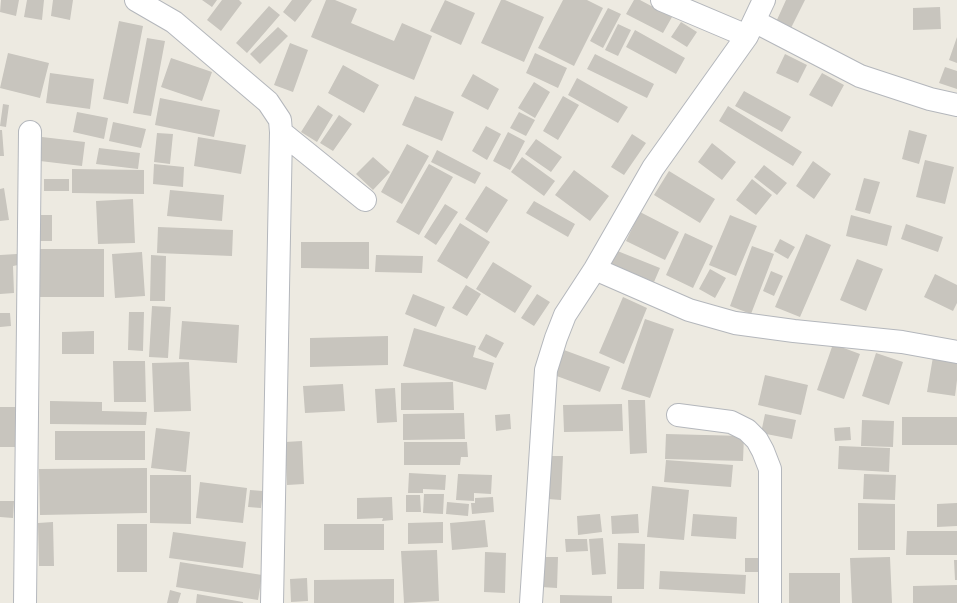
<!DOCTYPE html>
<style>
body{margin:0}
canvas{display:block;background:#edeae1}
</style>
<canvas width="957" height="603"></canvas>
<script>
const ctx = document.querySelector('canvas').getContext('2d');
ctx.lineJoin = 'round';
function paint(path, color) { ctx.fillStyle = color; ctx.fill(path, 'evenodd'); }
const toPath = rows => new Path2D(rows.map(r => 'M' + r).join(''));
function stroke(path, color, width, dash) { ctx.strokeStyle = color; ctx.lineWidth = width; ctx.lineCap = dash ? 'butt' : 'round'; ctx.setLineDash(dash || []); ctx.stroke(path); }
paint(toPath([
 [1,0,19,0,16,16,0,12],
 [27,0,44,0,42,20,24,17],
 [53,0,73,0,70,20,51,16],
 [202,0,217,0,212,7],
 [222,0,239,0,242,3,221,31,207,20],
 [292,0,312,0,295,22,283,12],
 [326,0,335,0,357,9,351,23,394,41,402,23,432,36,414,80,311,37],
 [445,0,475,13,461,45,430,31],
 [501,0,505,0,544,17,524,62,481,43],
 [563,0,587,0,603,8,574,66,538,48],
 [634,0,640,0,672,17,663,33,626,14],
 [786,0,805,0,791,28,776,22],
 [269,6,280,15,247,53,236,43],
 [940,7,941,29,913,30,913,8],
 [608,8,621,14,603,48,590,41],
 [119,21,143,26,128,104,103,99],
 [681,22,697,32,687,47,671,37],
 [618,24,631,30,618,56,605,50],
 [278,27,288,36,260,64,250,54],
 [635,30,685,58,676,74,626,47],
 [957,37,957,63,949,60],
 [147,38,165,41,151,116,133,113],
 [290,43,308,50,293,92,274,85],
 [8,53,49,63,40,98,0,88],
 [535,53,567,68,558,88,526,73],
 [595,54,654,84,647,98,587,69],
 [785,54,807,65,798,83,776,73],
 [171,58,212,72,202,101,161,87],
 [343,65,379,85,364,113,328,93],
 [945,67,957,71,957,89,939,83],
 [50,73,94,79,90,109,46,103],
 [822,73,844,85,832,107,809,95],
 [473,74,499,89,488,110,461,96],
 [577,78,628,107,618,123,568,95],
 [534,82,550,92,535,118,518,108],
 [744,91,791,117,782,132,735,106],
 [415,96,454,112,442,141,402,125],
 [563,96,579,105,558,140,543,131],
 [160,98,220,110,214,137,155,125],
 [3,104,9,105,6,127,0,126],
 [318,105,333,115,317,142,301,132],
 [728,106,802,152,793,166,719,121],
 [77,112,108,118,104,139,73,132],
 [519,112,535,120,526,136,510,128],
 [339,115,352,124,333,151,320,143],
 [113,122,146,129,141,148,109,141],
 [486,126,501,134,487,160,472,151],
 [0,130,2,130,4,156,0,156],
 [909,130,927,135,919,164,902,159],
 [508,132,525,141,510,170,493,161],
 [157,133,173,134,170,164,154,162],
 [632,134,646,143,624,175,611,167],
 [42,137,85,142,82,166,40,161],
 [198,137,246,145,241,174,194,166],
 [536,139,562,157,551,172,525,154],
 [712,143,736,162,722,180,698,162],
 [407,144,429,156,402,204,381,192],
 [99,148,140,153,138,169,96,164],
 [437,150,481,173,475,184,431,162],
 [373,157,390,172,373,190,356,174],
 [522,157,555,181,544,196,511,172],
 [925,160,954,167,945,204,916,197],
 [813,161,831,174,814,199,796,186],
 [154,164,184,167,183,187,153,184],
 [429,164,453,177,419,235,396,222],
 [764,165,787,183,777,195,754,177],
 [72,169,144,170,144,194,72,193],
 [574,170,609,196,590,221,555,195],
 [669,171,715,199,700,223,654,195],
 [864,178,880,182,870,214,855,210],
 [44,179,69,179,69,191,44,191],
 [752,179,772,195,756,215,736,200],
 [486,186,508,200,487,233,465,219],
 [4,188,9,220,0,221,0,189],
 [170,190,224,195,222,221,167,216],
 [133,199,135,243,98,244,96,201],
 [534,201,575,224,568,237,526,213],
 [445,204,458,212,436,245,424,237],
 [640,212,679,232,665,260,626,241],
 [39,215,52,215,52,241,39,241],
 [730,215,757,226,736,276,709,265],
 [851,215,892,226,887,246,846,236],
 [460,223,490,242,467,279,437,261],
 [906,224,943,237,938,252,901,239],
 [158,227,233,230,232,256,157,253],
 [685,233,713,246,693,288,666,275],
 [806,234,831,245,800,317,775,307],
 [780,239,795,247,788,259,774,251],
 [301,242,369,242,369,269,301,268],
 [752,246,774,254,751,314,730,306],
 [39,249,104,249,104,297,39,297],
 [615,250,660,268,654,282,609,264],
 [142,252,145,296,115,298,112,254],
 [17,254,18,265,13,266,14,293,0,294,0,255],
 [151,255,166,256,165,301,150,301],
 [376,255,423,256,422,273,375,272],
 [857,259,883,269,866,311,840,300],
 [493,262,532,286,515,313,476,289],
 [710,269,726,278,715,298,699,289],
 [771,271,783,276,774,296,763,291],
 [935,274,957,285,957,303,953,311,924,297],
 [466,285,481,294,467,316,452,308],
 [413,294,445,307,436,327,405,314],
 [537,294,550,302,534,326,521,318],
 [623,297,647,308,624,364,599,353],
 [152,306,171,307,168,358,149,357],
 [129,312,144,312,143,351,128,350],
 [0,313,10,313,11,326,0,327],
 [645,319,674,329,650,398,621,389],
 [182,321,239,325,237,363,179,359],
 [414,328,476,346,473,357,494,363,486,390,403,366],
 [94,331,94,354,62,354,62,332],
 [486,334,504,343,496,358,478,349],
 [388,336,388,365,310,367,310,338],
 [833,344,860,354,844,399,817,390],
 [564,350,610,367,600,392,554,375],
 [876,353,903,362,889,405,862,396],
 [933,357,957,361,957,380,955,396,927,392],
 [113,361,145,361,146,402,114,402],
 [189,362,191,411,154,412,152,363],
 [765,375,808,385,801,415,758,405],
 [453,382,454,410,401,410,401,383],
 [343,384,345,411,305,413,303,386],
 [395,388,397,422,377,423,375,389],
 [628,400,645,400,647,453,630,454],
 [50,401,102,402,102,411,147,412,146,425,50,424],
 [622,404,623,431,564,432,563,405],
 [0,407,18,407,18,447,0,447],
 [464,413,465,439,403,440,403,414],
 [510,414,511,429,496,431,495,415],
 [765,414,796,420,792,439,761,433],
 [902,417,957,417,957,445,902,445],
 [862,420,894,421,893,447,861,446],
 [850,427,851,440,835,441,834,428],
 [156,428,190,432,186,472,151,468],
 [55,431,145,431,145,460,55,460],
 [666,434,744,436,743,461,665,459],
 [302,441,304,484,287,485,285,442],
 [404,442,467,442,468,457,461,457,460,465,404,465],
 [839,446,890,448,889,472,838,469],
 [550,456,563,456,561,500,548,499],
 [666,460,733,465,731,487,664,482],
 [147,468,147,513,40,515,39,469],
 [409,473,446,475,445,490,423,489,423,493,408,493],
 [458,474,492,475,491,494,474,493,474,501,456,500],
 [864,474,896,475,895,500,863,499],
 [150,475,191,475,191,524,150,523],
 [200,482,247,488,243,523,196,518],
 [652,486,689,490,684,540,647,537],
 [250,490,263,491,261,508,248,507],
 [424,494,444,494,443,514,423,513],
 [406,495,420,495,421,512,406,512],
 [392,497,393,520,382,521,383,518,357,519,357,498],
 [493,497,494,512,472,514,471,503,475,503,475,498],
 [0,501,14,501,13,518,0,517],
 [447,502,469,504,468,516,446,514],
 [858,503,895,504,895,550,858,550],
 [957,503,957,526,937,527,937,504],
 [600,514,602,532,578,535,577,516],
 [638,514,639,533,612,534,611,516],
 [693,514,737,517,736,539,691,536],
 [485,520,488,547,452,550,450,523],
 [53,522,54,566,39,566,38,523],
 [443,522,443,543,408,544,408,523],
 [117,524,147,524,147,572,117,572],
 [324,524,384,524,384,550,324,550],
 [907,531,957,531,957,555,906,555],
 [173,532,246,542,243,568,169,558],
 [603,538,606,574,592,575,589,539],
 [565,539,587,539,588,551,566,552],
 [618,543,645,544,644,589,617,589],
 [437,550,439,601,404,603,401,551],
 [485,552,506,553,505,593,484,592],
 [542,557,558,557,557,588,541,587],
 [890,557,892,603,852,603,850,558],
 [745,558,759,558,760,572,745,572],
 [954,560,957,560,957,580,955,580],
 [180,562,262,575,258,600,176,587],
 [660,571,746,575,745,594,659,589],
 [789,573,840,573,840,603,789,603],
 [307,578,308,601,291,602,290,579],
 [394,579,394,603,314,603,314,580],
 [957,585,957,603,913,603,913,586],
 [170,590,181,593,178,603,167,603],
 [197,594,243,602,243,603,196,603],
 [560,595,612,596,612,603,560,603]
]), '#c8c5be');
const minor = toPath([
 [136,0,174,22,268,102,280,120,281,132,272,603],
 [662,0,747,36],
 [754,21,860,76,930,99,957,105],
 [281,132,365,200],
 [595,269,689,310,735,323,794,331,902,342,957,352],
 [678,415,731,422,747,430,757,440,763,451,770,469,770,603],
 [25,603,30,132],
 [531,603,546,370,556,338,565,315,595,269,653,168,747,36,764,0]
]);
stroke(minor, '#b4b7bc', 24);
stroke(minor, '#fff', 22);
</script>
